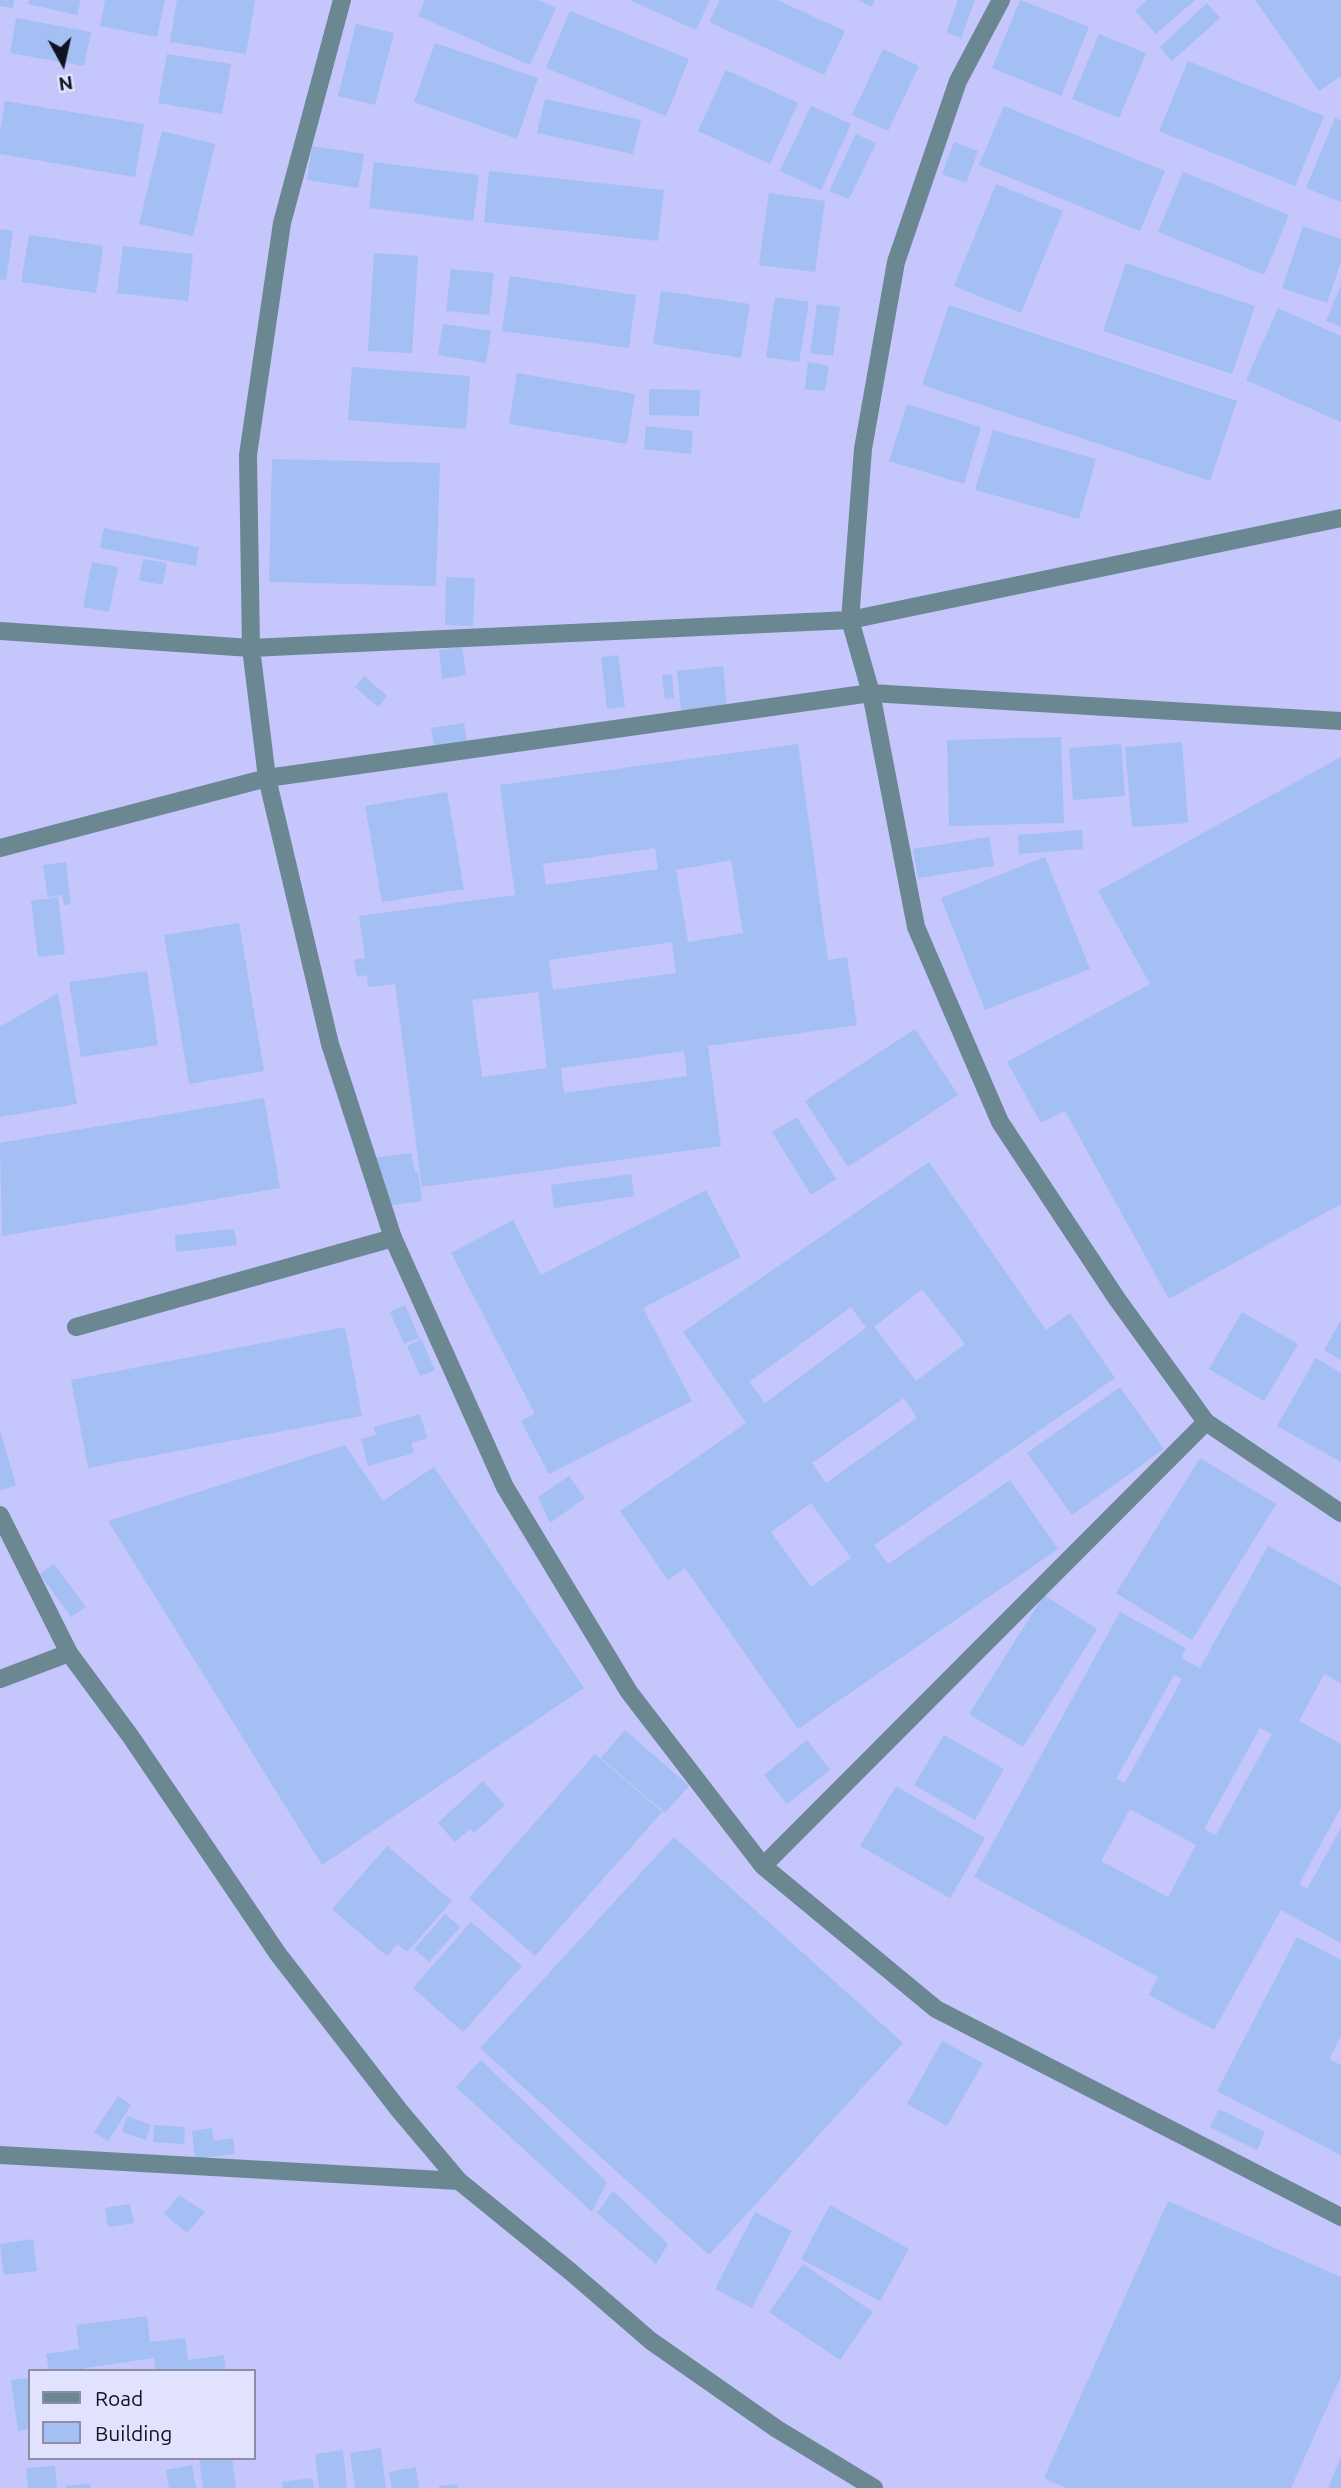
<!DOCTYPE html>
<style>
body{margin:0}
#map{position:relative;width:1341px;height:2488px;overflow:hidden;background:#d2d4f8;font-family:Ubuntu,sans-serif}
canvas{display:block}
.legend{position:absolute;left:28px;top:2369px;width:228px;height:91px;box-sizing:border-box;background:#e1e2fe;border:2px solid #8e8fa6;margin:0;padding:9px 12px;list-style:none;font-size:21px;color:#121221}
.legend li{display:flex;align-items:center;gap:14px;height:35px}
.legend b{width:35px;border:2px solid #8e8fa6}
.north{position:absolute;left:28px;top:28px;width:70px;height:70px;-webkit-text-stroke:5px #e1e2fe;paint-order:stroke;rotate:172deg;font-size:19px;font-weight:700;line-height:28px;text-align:center;color:#121221}
.north::after{content:'';display:block;margin:auto;width:24px;height:32px;background:#121221;clip-path:polygon(50% 0,100% 100%,50% 72%,0 100%)}
</style>
<div id="map">
<canvas width="1341" height="2488"></canvas>
<ul class="legend">
<li><b style="height:9px;background:#6a8792"></b>Road</li>
<li><b style="height:19px;background:#a3bff4"></b>Building</li>
</ul>
<div class="north">N</div>
</div>
<script>
const ctx = document.querySelector('canvas').getContext('2d');
ctx.lineJoin = 'round';
function paint(path, color) { ctx.fillStyle = color; ctx.fill(path, 'evenodd'); }
const toPath = rows => new Path2D(rows.map(r => 'M' + r).join(''));
function stroke(path, color, width, dash) { ctx.strokeStyle = color; ctx.lineWidth = width; ctx.lineCap = dash ? 'butt' : 'round'; ctx.setLineDash(dash || []); ctx.stroke(path); }
paint(toPath([
 [0,0,1341,0,1341,2488,0,2488],
 [30,2371,254,2371,254,2458,30,2458]
]), '#c5c6fb');
paint(toPath([
 [0,0,14,0,13,8,0,6],
 [29,0,81,0,77,15,28,4],
 [105,0,165,0,157,37,100,26],
 [177,0,255,0,246,54,170,42],
 [425,0,538,0,556,8,530,65,418,16],
 [630,0,710,0,696,30],
 [720,0,777,0,845,31,824,75,709,22],
 [857,0,875,0,872,7],
 [958,0,975,0,961,38,946,33],
 [1020,0,1089,27,1061,96,992,68],
 [1147,0,1195,0,1156,34,1135,11],
 [1255,0,1341,0,1341,76,1319,91],
 [1207,3,1220,18,1172,61,1160,47],
 [570,11,689,59,666,116,546,68],
 [16,18,91,32,84,66,10,53],
 [356,24,394,33,375,105,338,96],
 [1099,34,1146,53,1119,118,1072,99],
 [435,43,538,78,517,139,414,102],
 [883,49,919,66,888,131,852,115],
 [167,54,231,64,222,114,158,103],
 [1188,61,1324,116,1295,186,1159,131],
 [726,70,798,103,770,164,698,131],
 [545,99,641,120,633,154,537,133],
 [5,101,144,124,135,177,0,154,0,133],
 [811,106,851,124,821,190,780,171],
 [1004,106,1165,171,1140,231,979,165],
 [1335,118,1341,121,1341,202,1306,188],
 [162,131,215,144,193,236,139,224],
 [856,134,876,143,849,199,829,191],
 [954,142,978,151,966,183,942,174],
 [312,146,364,154,358,188,307,180],
 [374,162,479,175,473,221,369,208],
 [489,171,664,190,658,241,484,222],
 [1183,172,1289,215,1264,275,1158,232],
 [996,184,1063,211,1021,313,954,286],
 [769,193,825,201,815,272,759,265],
 [1303,226,1341,239,1341,262,1327,303,1282,288],
 [0,229,13,231,6,280,0,279],
 [29,235,103,246,96,293,21,282],
 [123,246,193,254,188,301,117,293],
 [374,253,418,256,412,353,368,351],
 [1126,263,1255,306,1232,374,1103,331],
 [451,269,494,273,489,315,446,311],
 [510,276,636,295,629,348,502,331],
 [1341,285,1341,327,1326,321],
 [661,291,750,304,741,358,653,344],
 [775,297,809,302,799,362,766,357],
 [817,304,840,307,833,356,810,353],
 [949,305,1237,401,1210,481,922,385],
 [1278,308,1341,336,1341,422,1246,380],
 [443,324,491,331,486,363,438,355],
 [808,362,829,366,825,391,805,389],
 [352,367,470,376,466,429,348,420],
 [517,373,635,394,627,444,509,424],
 [649,389,700,390,699,416,649,415],
 [907,404,981,427,964,484,889,461],
 [646,426,693,431,691,454,644,449],
 [993,430,1096,459,1079,519,975,490],
 [272,459,440,463,436,586,269,582],
 [104,528,199,547,196,566,100,548],
 [143,559,167,563,162,585,139,580],
 [92,562,118,567,109,612,83,607],
 [446,577,475,578,473,626,445,625],
 [462,647,466,675,442,679,439,650],
 [618,655,625,707,607,709,601,657],
 [723,666,727,706,681,711,677,671],
 [672,674,674,698,665,699,662,675],
 [364,676,387,696,378,707,355,687],
 [464,723,467,742,434,747,431,728],
 [1061,737,1064,823,949,826,947,740],
 [1182,742,1188,823,1132,827,1125,747],
 [798,744,828,960,847,957,857,1025,708,1046,721,1146,422,1187,395,984,368,987,367,975,357,977,354,960,365,958,359,916,515,895,500,785],
 [655,848,658,869,546,885,543,864],
 [731,860,743,933,688,942,676,870],
 [672,942,676,973,553,990,549,960],
 [538,992,547,1068,482,1077,472,1000],
 [684,1051,687,1076,564,1093,561,1068],
 [1121,744,1125,796,1073,800,1069,748],
 [1341,757,1341,1204,1169,1299,1065,1111,1041,1123,1007,1062,1150,984,1098,891],
 [447,792,464,889,382,902,365,806],
 [1082,830,1083,849,1019,854,1018,835],
 [989,837,994,866,918,878,913,849],
 [1045,857,1090,969,985,1010,941,898],
 [66,862,71,904,64,905,62,895,48,897,43,865],
 [58,897,65,954,38,957,31,901],
 [239,923,264,1071,189,1084,164,935],
 [147,971,158,1045,81,1057,69,982],
 [58,993,77,1104,0,1117,0,1027],
 [915,1029,958,1095,848,1167,805,1101],
 [264,1098,280,1188,2,1236,0,1143],
 [797,1117,836,1179,811,1195,772,1132],
 [411,1153,415,1172,418,1172,422,1201,387,1206,383,1178,376,1179,373,1158],
 [929,1162,1046,1330,1070,1313,1115,1378,874,1545,888,1564,1010,1480,1058,1549,798,1729,685,1568,668,1580,620,1511,746,1423,683,1332],
 [922,1289,965,1344,916,1381,874,1327],
 [851,1307,866,1328,765,1403,749,1382],
 [904,1398,917,1418,826,1483,812,1463],
 [811,1503,851,1558,811,1587,771,1532],
 [631,1174,634,1196,554,1208,551,1185],
 [706,1190,741,1257,643,1308,692,1401,549,1474,521,1421,535,1414,451,1253,513,1220,541,1275],
 [234,1229,237,1245,176,1252,175,1235],
 [405,1305,419,1338,404,1344,390,1312],
 [1242,1312,1298,1344,1264,1401,1209,1369],
 [1341,1320,1341,1360,1324,1350],
 [345,1327,362,1416,88,1468,71,1380],
 [421,1339,435,1370,420,1376,407,1346],
 [1316,1358,1341,1373,1341,1462,1277,1426],
 [1120,1387,1164,1449,1072,1515,1027,1453],
 [420,1414,427,1438,411,1443,414,1453,368,1466,361,1439,376,1435,374,1427],
 [0,1430,16,1485,0,1491],
 [345,1445,383,1501,434,1467,584,1688,322,1865,108,1521],
 [1200,1458,1276,1504,1192,1640,1116,1593],
 [569,1476,585,1498,550,1523,538,1497],
 [1268,1546,1341,1586,1341,1683,1324,1674,1299,1721,1341,1744,1341,1807,1299,1884,1307,1889,1341,1828,1341,1943,1281,1910,1214,2030,1149,1995,1158,1977,974,1877,1120,1612,1186,1648,1181,1658,1200,1668],
 [1174,1675,1182,1679,1125,1783,1116,1779],
 [1260,1728,1272,1734,1216,1835,1204,1829],
 [1130,1809,1196,1845,1168,1897,1101,1861],
 [54,1564,86,1607,71,1617,40,1574],
 [1044,1595,1097,1629,1023,1747,969,1714],
 [625,1730,689,1786,665,1813,601,1758],
 [944,1735,1004,1769,975,1820,914,1785],
 [807,1740,830,1770,787,1804,764,1775],
 [595,1754,662,1812,535,1956,469,1898],
 [483,1781,505,1805,474,1833,470,1829,455,1842,438,1823],
 [896,1786,985,1838,950,1898,860,1846],
 [674,1837,903,2043,709,2255,480,2048],
 [387,1846,452,1901,407,1952,397,1944,387,1956,332,1909],
 [445,1914,460,1927,429,1962,414,1949],
 [471,1922,522,1966,463,2032,413,1988],
 [1297,1937,1341,1960,1341,2036,1329,2059,1341,2065,1341,2155,1217,2091],
 [942,2041,983,2063,947,2126,907,2104],
 [481,2060,607,2182,592,2212,456,2087],
 [118,2096,131,2105,108,2141,94,2132],
 [1219,2109,1265,2132,1257,2150,1210,2127],
 [127,2116,151,2125,146,2140,122,2132],
 [154,2125,185,2127,184,2144,153,2142],
 [212,2128,214,2141,233,2138,235,2154,195,2159,192,2131],
 [613,2191,668,2244,656,2264,597,2213],
 [179,2195,205,2212,187,2233,164,2214],
 [1168,2201,1341,2277,1341,2376,1291,2488,1066,2488,1044,2478],
 [130,2204,134,2223,108,2227,105,2208],
 [830,2205,909,2249,880,2301,801,2259],
 [755,2212,792,2231,752,2308,715,2289],
 [33,2239,37,2271,4,2275,0,2244],
 [803,2264,873,2312,840,2360,769,2312],
 [147,2316,150,2342,185,2338,188,2360,224,2355,226,2371,155,2371,154,2358,85,2368,86,2371,49,2371,46,2354,79,2349,76,2325],
 [30,2378,30,2429,18,2431,11,2380],
 [381,2448,386,2488,355,2488,350,2453],
 [343,2450,347,2488,319,2488,315,2454],
 [1341,2457,1341,2488,1328,2488],
 [199,2458,232,2458,236,2488,203,2488],
 [192,2465,196,2488,169,2488,166,2470],
 [55,2466,57,2488,28,2488,26,2468],
 [416,2467,419,2488,392,2488,389,2472],
 [312,2478,314,2488,283,2488,282,2482],
 [90,2483,91,2488,66,2488,66,2486],
 [457,2484,458,2488,439,2488,439,2486]
]), '#a3bff4');
stroke(toPath([
 [76,1327,393,1238],
 [0,1679,69,1653]
]), '#6a8792', 18);
stroke(toPath([
 [342,0,282,223,248,455,251,648,267,778,330,1044,393,1238,505,1487,629,1692,763,1866,936,2009,1341,2217],
 [1001,0,958,81,896,262,863,449,850,620,871,693,916,927,1000,1122,1117,1299,1206,1422,1341,1513],
 [0,631,251,648,850,620,1341,518],
 [0,848,267,778,871,693,1341,721],
 [0,1515,69,1653,131,1737,278,1954,399,2110,459,2181,571,2272,651,2341,777,2429,874,2488],
 [763,1866,1206,1422],
 [0,2155,459,2181]
]), '#6a8792', 18);
</script>
